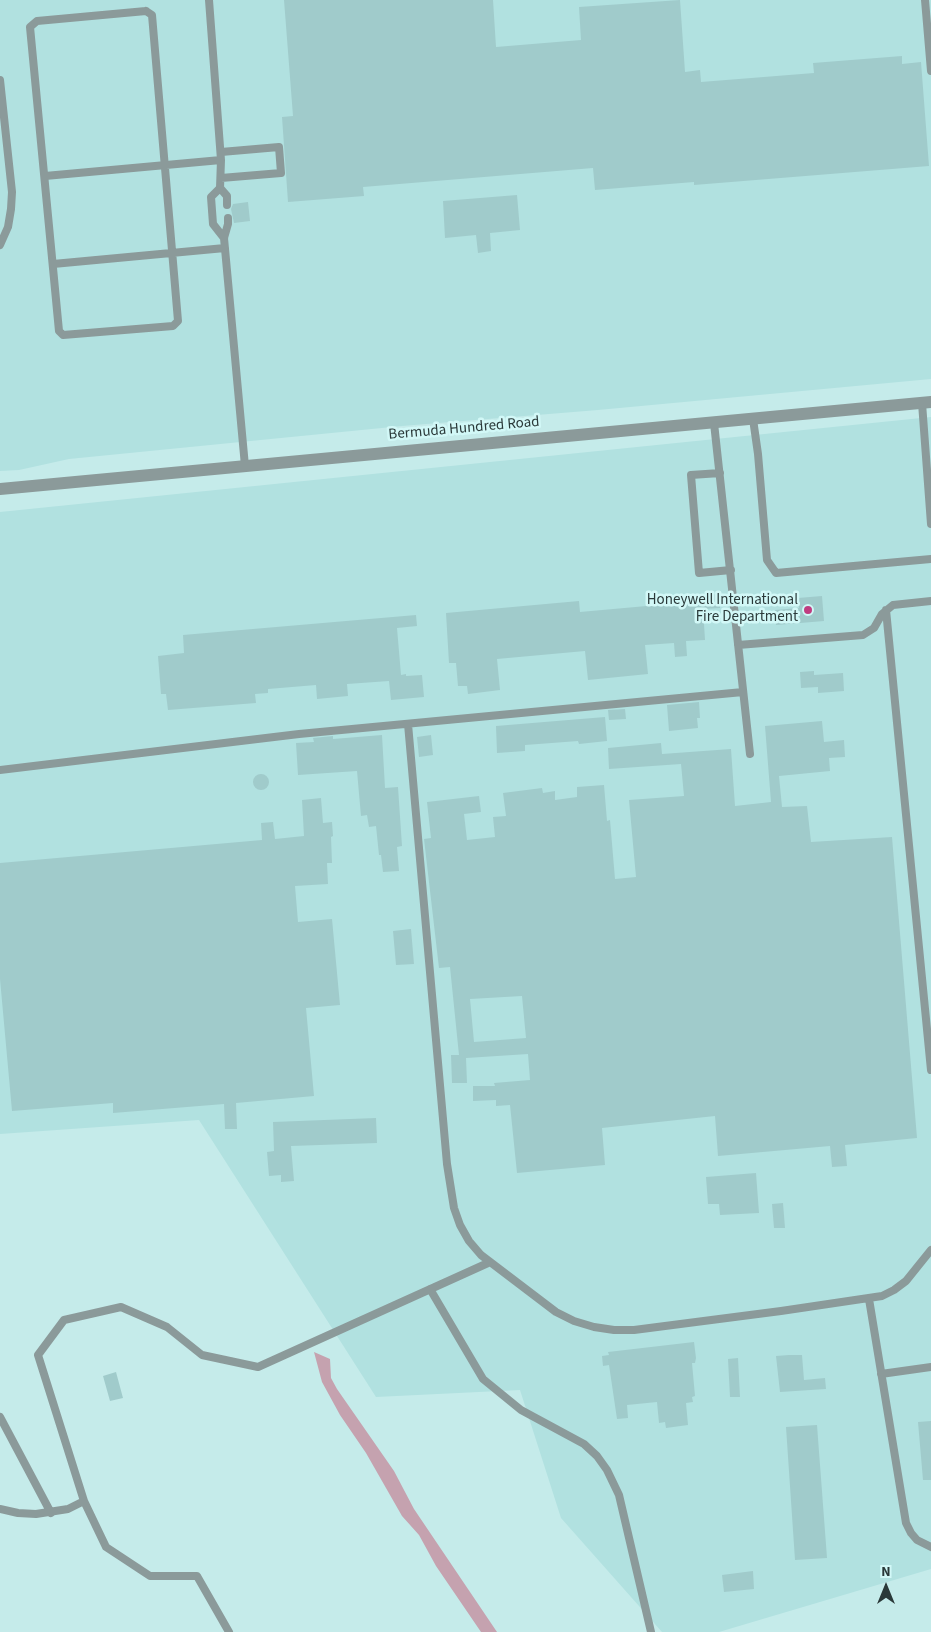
<!DOCTYPE html>
<style>
body{margin:0}
#map{position:relative;width:931px;height:1632px;overflow:hidden;background:#c5ebea;font-family:"Source Sans 3",sans-serif}
canvas{display:block}
.north{position:absolute;left:861px;top:1562px;width:50px;height:50px;-webkit-text-stroke:4px #d2f8f7;paint-order:stroke;rotate:0deg;font-size:14px;font-weight:700;line-height:20px;text-align:center;color:#2a3939}
.north::after{content:'';display:block;margin:auto;width:18px;height:22px;background:#2a3939;clip-path:polygon(50% 0,100% 100%,50% 72%,0 100%)}
</style>
<div id="map">
<canvas width="931" height="1632"></canvas>
<div class="north">N</div>
</div>
<script>
const ctx = document.querySelector('canvas').getContext('2d');
ctx.lineJoin = 'round';
function paint(path, color) { ctx.fillStyle = color; ctx.fill(path, 'evenodd'); }
const toPath = rows => new Path2D(rows.map(r => 'M' + r).join(''));
function stroke(path, color, width, dash) { ctx.strokeStyle = color; ctx.lineWidth = width; ctx.lineCap = dash ? 'butt' : 'round'; ctx.setLineDash(dash || []); ctx.stroke(path); }
function label(font, color, halo, rows, align = 'center') {
  ctx.font = font + ' "Source Sans 3",sans-serif'; ctx.lineWidth = 5; ctx.setLineDash([]); ctx.textBaseline = 'middle'; ctx.strokeStyle = halo; ctx.fillStyle = color; for (const [text, x, y, turn = 0] of rows) {
    ctx.save(); ctx.translate(x, y); ctx.rotate((+turn || 0) * Math.PI / 180); ctx.textAlign = isNaN(turn) ? turn : align; if (halo) ctx.strokeText(text, 0, 0); ctx.fillText(text, 0, 0); ctx.restore();
  }
}
paint(toPath([
 [0,0,931,0,931,379,598,410,402,426,69,459,19,470,0,471],
 [931,417,931,1569,719,1632,662,1632,561,1518,520,1390,376,1397,199,1120,0,1134,0,512]
]), '#b1e1e0');
paint(toPath([
 [314,1352,330,1359,331,1378,337,1389,394,1471,414,1509,497,1632,481,1632,436,1566,419,1535,402,1516,366,1453,340,1415,322,1382]
]), '#c5a2af');
paint(toPath([
 [284,0,493,0,496,47,581,40,579,7,680,0,685,72,700,70,701,82,814,73,813,63,902,56,902,64,921,62,929,166,694,185,694,182,595,190,593,168,363,187,364,196,288,202,282,117,293,116],
 [517,195,520,230,490,233,491,251,478,253,476,235,445,238,443,201],
 [248,202,250,221,234,223,231,209,233,204],
 [720,594,720,608,703,609,705,640,686,641,687,656,675,657,674,643,645,645,648,674,588,680,585,651,497,659,500,690,468,694,467,686,458,686,456,663,449,663,446,613,579,601,580,612,702,601,702,595],
 [822,596,824,621,776,625,775,610,799,608,798,598],
 [416,615,417,626,397,628,401,675,406,674,406,676,422,675,424,697,391,700,389,681,347,684,348,696,317,699,316,685,268,689,268,693,255,694,256,703,168,710,166,694,161,694,158,656,184,653,183,635],
 [814,671,814,675,843,673,844,691,818,693,818,687,801,688,800,672],
 [699,702,700,718,697,718,698,728,669,731,667,705],
 [625,709,626,719,609,720,608,710],
 [605,717,607,741,579,744,578,741,525,745,525,751,497,753,496,726],
 [822,721,824,742,844,740,845,757,829,758,830,771,779,776,782,807,807,806,811,842,892,837,917,1138,845,1145,847,1166,832,1167,830,1146,718,1156,715,1116,602,1128,605,1165,517,1173,510,1105,496,1106,496,1100,473,1101,473,1086,495,1086,494,1083,530,1080,528,1054,466,1058,467,1083,452,1083,451,1055,459,1055,450,967,439,968,424,839,431,838,427,802,479,796,481,812,464,814,467,840,495,837,493,817,506,816,503,793,542,788,543,793,555,791,555,800,577,797,577,787,604,785,607,821,610,820,615,879,636,877,629,800,684,796,681,764,609,769,608,748,661,743,662,754,731,749,735,806,771,802,765,726],
 [522,996,526,1038,474,1042,470,999],
 [382,735,385,788,398,787,402,846,397,847,399,871,383,872,381,855,379,855,376,826,369,827,367,815,361,816,357,771,298,775,296,743,314,742,313,738,333,736,333,739],
 [431,735,433,755,419,757,417,737],
 '253 782a8 8 0 1 1 16 0a8 8 0 1 1-16 0Z',
 [321,798,323,823,332,822,333,836,331,837,332,863,327,863,328,884,295,886,298,922,332,919,340,1005,306,1008,314,1096,236,1103,237,1129,225,1129,224,1104,113,1113,113,1103,12,1111,0,979,0,863,262,840,261,823,273,822,275,839,304,836,302,800],
 [411,929,414,964,396,965,393,931],
 [376,1118,377,1143,291,1146,294,1181,281,1182,281,1175,269,1176,267,1152,274,1151,273,1122],
 [756,1173,759,1213,720,1215,719,1204,708,1204,706,1177],
 [783,1203,785,1228,774,1228,772,1204],
 [694,1342,696,1358,695,1363,692,1363,695,1396,692,1397,693,1402,686,1403,688,1425,666,1428,665,1422,659,1423,657,1402,627,1405,628,1418,617,1419,609,1365,603,1366,602,1356,609,1355,608,1352],
 [789,1355,802,1355,804,1380,825,1378,826,1389,780,1392,776,1356],
 [738,1358,740,1397,730,1397,728,1359],
 [116,1372,123,1398,110,1401,103,1376],
 [931,1421,931,1480,923,1480,918,1422],
 [817,1425,827,1558,795,1560,786,1427],
 [753,1571,754,1589,724,1592,722,1575]
]), '#a0cbcb');
stroke(toPath([
 [925,0,931,71],
 [146,11,152,15,178,321,173,326,63,335,59,331,30,27,37,21,146,11],
 [0,80,12,192,11,209,8,227,0,245],
 [221,160,220,188,211,197,213,224,224,238],
 [45,176,221,160,209,0],
 [221,178,281,173,279,147,221,152],
 [220,188,227,196,227,205],
 [228,218,228,224,224,238,245,466],
 [53,264,225,248],
 [922,403,931,524],
 [753,419,758,454,767,560,776,573,931,559],
 [714,423,750,754],
 [720,473,691,475,699,573,731,570],
 [886,610,931,1070],
 [738,645,863,635,874,628,882,614,893,605,931,601],
 [408,724,447,1164,454,1208,460,1225,469,1241,481,1255,556,1312,574,1321,594,1327,614,1330,634,1330,781,1311,882,1296,894,1290,906,1281,931,1250],
 [0,770,299,734,743,692],
 [430,1289,483,1379,521,1410,584,1444,597,1456,607,1470,619,1495,651,1632],
 [869,1299,906,1523,911,1533,917,1540,931,1547],
 [881,1374,931,1367],
 [0,1417,51,1513],
 [84,1501,106,1547,150,1576,197,1576,229,1632],
 [0,1509,18,1513,36,1514,68,1509,84,1501,38,1355,64,1320,121,1307,167,1327,202,1355,258,1367,488,1263]
]), '#8b9a9a', 8);
stroke(toPath([
 [0,489,931,402]
]), '#8b9a9a', 12);
for (const [x, y, r, color] of [
 [808,610,5,"#c03c80"]
]) { const dot = new Path2D(); dot.arc(x, y, r, 0, 2 * Math.PI); ctx.fillStyle = color; ctx.fill(dot); stroke(dot, '#d2f8f7', 2); }
label('15px', '#2a3939', '#d2f8f7', [
 ["Bermuda Hundred Road",464,429,-5]
]);
label('15px', '#2a3939', '#d2f8f7', [
 ["Honeywell International",798,601],
 ["Fire Department",798,618]
], 'right');
</script>
